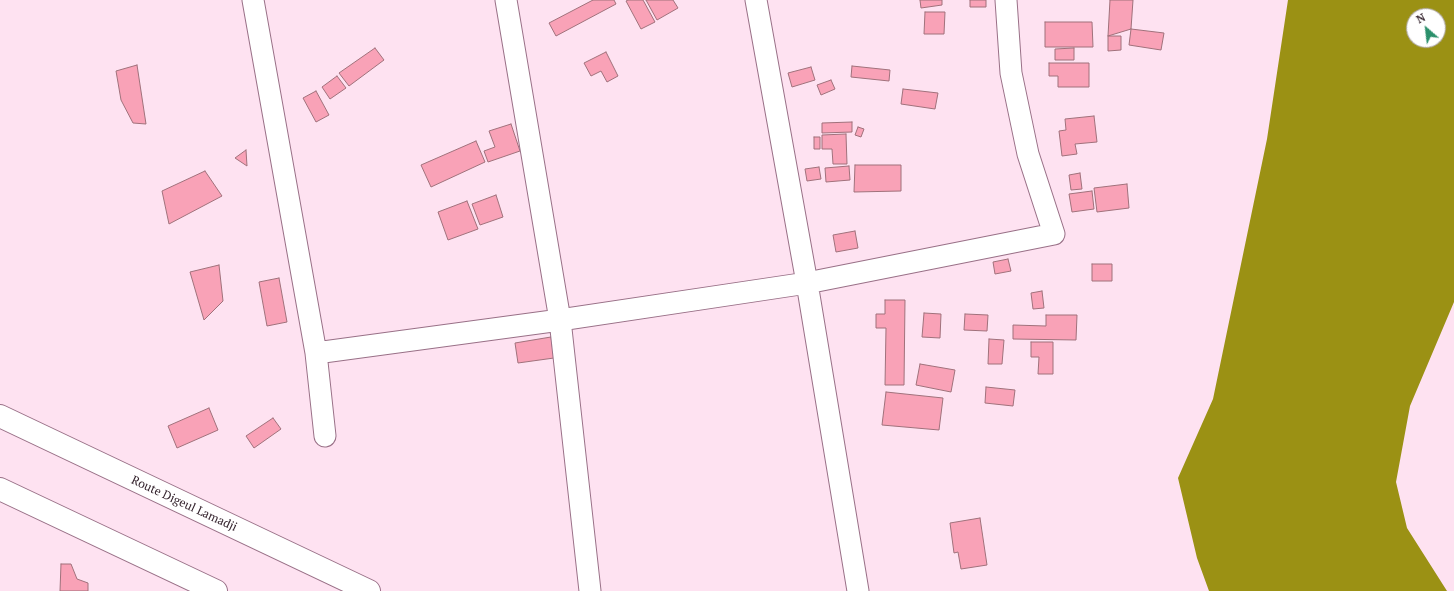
<!DOCTYPE html>
<style>
body{margin:0}
#map{position:relative;width:1454px;height:591px;overflow:hidden;background:#fee2f1;font-family:"PT Serif",serif}
canvas{display:block}
.north{position:absolute;left:1406px;top:8px;width:40px;height:40px;box-sizing:border-box;background:#fff;border:1px solid #aea7ab;border-radius:50%;rotate:332deg;font-size:11px;font-weight:700;line-height:16px;text-align:center;color:#35242e}
.north::after{content:'';display:block;margin:auto;width:14px;height:18px;background:#2b906b;clip-path:polygon(50% 0,100% 100%,50% 72%,0 100%)}
</style>
<div id="map">
<canvas width="1454" height="591"></canvas>
<div class="north">N</div>
</div>
<script>
const ctx = document.querySelector('canvas').getContext('2d');
ctx.lineJoin = 'round';
function paint(path, color) { ctx.fillStyle = color; ctx.fill(path, 'evenodd'); }
const toPath = rows => new Path2D(rows.map(r => 'M' + r).join(''));
function stroke(path, color, width, dash) { ctx.strokeStyle = color; ctx.lineWidth = width; ctx.lineCap = dash ? 'butt' : 'round'; ctx.setLineDash(dash || []); ctx.stroke(path); }
function label(font, color, halo, rows, align = 'center') {
  ctx.font = font + ' "PT Serif",serif'; ctx.lineWidth = 4; ctx.setLineDash([]); ctx.textBaseline = 'middle'; ctx.strokeStyle = halo; ctx.fillStyle = color; for (const [text, x, y, turn = 0] of rows) {
    ctx.save(); ctx.translate(x, y); ctx.rotate((+turn || 0) * Math.PI / 180); ctx.textAlign = isNaN(turn) ? turn : align; if (halo) ctx.strokeText(text, 0, 0); ctx.fillText(text, 0, 0); ctx.restore();
  }
}
paint(toPath([
 [1288,0,1454,0,1454,302,1410,406,1396,482,1407,528,1447,591,1209,591,1197,558,1178,478,1213,399,1267,139],
 [1414,16,1438,16,1438,40,1414,40]
]), '#9b9114');
const building = toPath([
 [593,0,614,0,616,4,556,36,549,23,593,0],
 [628,0,643,0,655,22,641,29,626,1,628,0],
 [646,0,673,0,678,8,657,20,646,0],
 [920,0,942,0,942,5,921,8,920,0],
 [970,0,986,0,986,7,970,7,970,0],
 [1110,0,1133,0,1131,29,1108,36,1110,0],
 [925,12,945,12,944,34,924,34,925,12],
 [1045,22,1092,22,1093,47,1045,47,1045,22],
 [1131,29,1164,33,1161,50,1129,45,1131,29],
 [1108,36,1121,36,1121,50,1108,51,1108,36],
 [375,48,384,60,349,86,339,73,375,48],
 [1074,48,1074,60,1055,60,1055,49,1074,48],
 [606,52,618,76,607,82,601,71,591,76,584,63,606,52],
 [1049,63,1089,63,1089,87,1058,87,1058,76,1049,76,1049,63],
 [137,65,146,124,133,123,121,100,116,71,137,65],
 [852,66,890,70,889,81,851,77,852,66],
 [811,67,815,80,792,87,788,73,811,67],
 [337,76,346,88,330,99,322,87,337,76],
 [831,80,835,89,821,95,817,85,831,80],
 [903,89,938,93,935,109,901,104,903,89],
 [316,91,329,115,316,122,303,98,316,91],
 [1094,116,1097,142,1075,144,1077,154,1062,156,1059,131,1066,130,1065,119,1094,116],
 [852,122,852,132,822,133,822,123,852,122],
 [511,124,520,151,488,162,484,151,495,147,489,131,511,124],
 [858,127,864,129,861,137,855,135,858,127],
 [846,134,847,164,833,164,832,149,822,149,822,135,846,134],
 [814,137,820,137,820,149,814,149,814,137],
 [476,141,485,162,431,187,421,165,476,141],
 [246,150,247,166,235,158,246,150],
 [855,165,901,165,901,191,854,192,855,165],
 [849,166,850,180,826,182,825,168,849,166],
 [819,167,821,179,807,181,805,169,819,167],
 [205,171,222,196,169,224,162,191,205,171],
 [1080,173,1082,189,1071,190,1069,175,1080,173],
 [1127,184,1129,208,1097,212,1094,188,1127,184],
 [1092,191,1094,209,1072,212,1069,194,1092,191],
 [496,195,503,217,480,225,472,204,496,195],
 [467,201,478,229,448,240,438,212,467,201],
 [855,231,858,248,836,252,833,235,855,231],
 [1008,259,1011,271,995,274,993,262,1008,259],
 [1092,264,1112,264,1112,281,1092,281,1092,264],
 [219,265,223,301,204,320,190,272,219,265],
 [279,278,287,322,267,326,259,282,279,278],
 [1042,291,1044,308,1033,309,1031,293,1042,291],
 [885,300,905,300,904,385,885,385,886,328,876,328,876,314,885,314,885,300],
 [924,313,941,314,940,338,922,337,924,313],
 [965,314,988,315,987,331,964,330,965,314],
 [1046,315,1077,315,1076,340,1013,339,1013,325,1046,326,1046,315],
 [551,337,554,358,518,363,515,343,551,337],
 [989,339,1004,340,1002,364,988,364,989,339],
 [1031,342,1053,342,1053,374,1038,374,1039,357,1031,357,1031,342],
 [920,364,955,370,951,392,916,385,920,364],
 [986,387,1015,390,1013,406,985,403,986,387],
 [886,392,943,398,939,430,882,425,886,392],
 [209,408,218,430,177,448,168,426,209,408],
 [273,418,281,429,254,448,246,436,273,418],
 [980,518,987,565,961,569,958,552,954,553,950,523,980,518],
 [61,564,71,564,77,579,88,583,88,591,60,591,61,564]
]);
paint(building, '#f9a2b7');
stroke(building, '#a0717b', 1);
const minor = toPath([
 [253,0,316,353,325,436],
 [506,0,560,320,590,591],
 [756,0,807,283,858,591],
 [316,353,560,320,807,283,1054,234,1028,154,1011,73,1006,0]
]);
const secondary = toPath([
 [0,416,369,591],
 [0,489,216,591]
]);
stroke(minor, '#997087', 23);
stroke(secondary, '#997087', 24);
stroke(minor, '#fff', 21);
stroke(secondary, '#fff', 22);
label('12px', '#35242e', '#fff', [
 ["Route Digeul Lamadji",184,504,25]
]);
</script>
